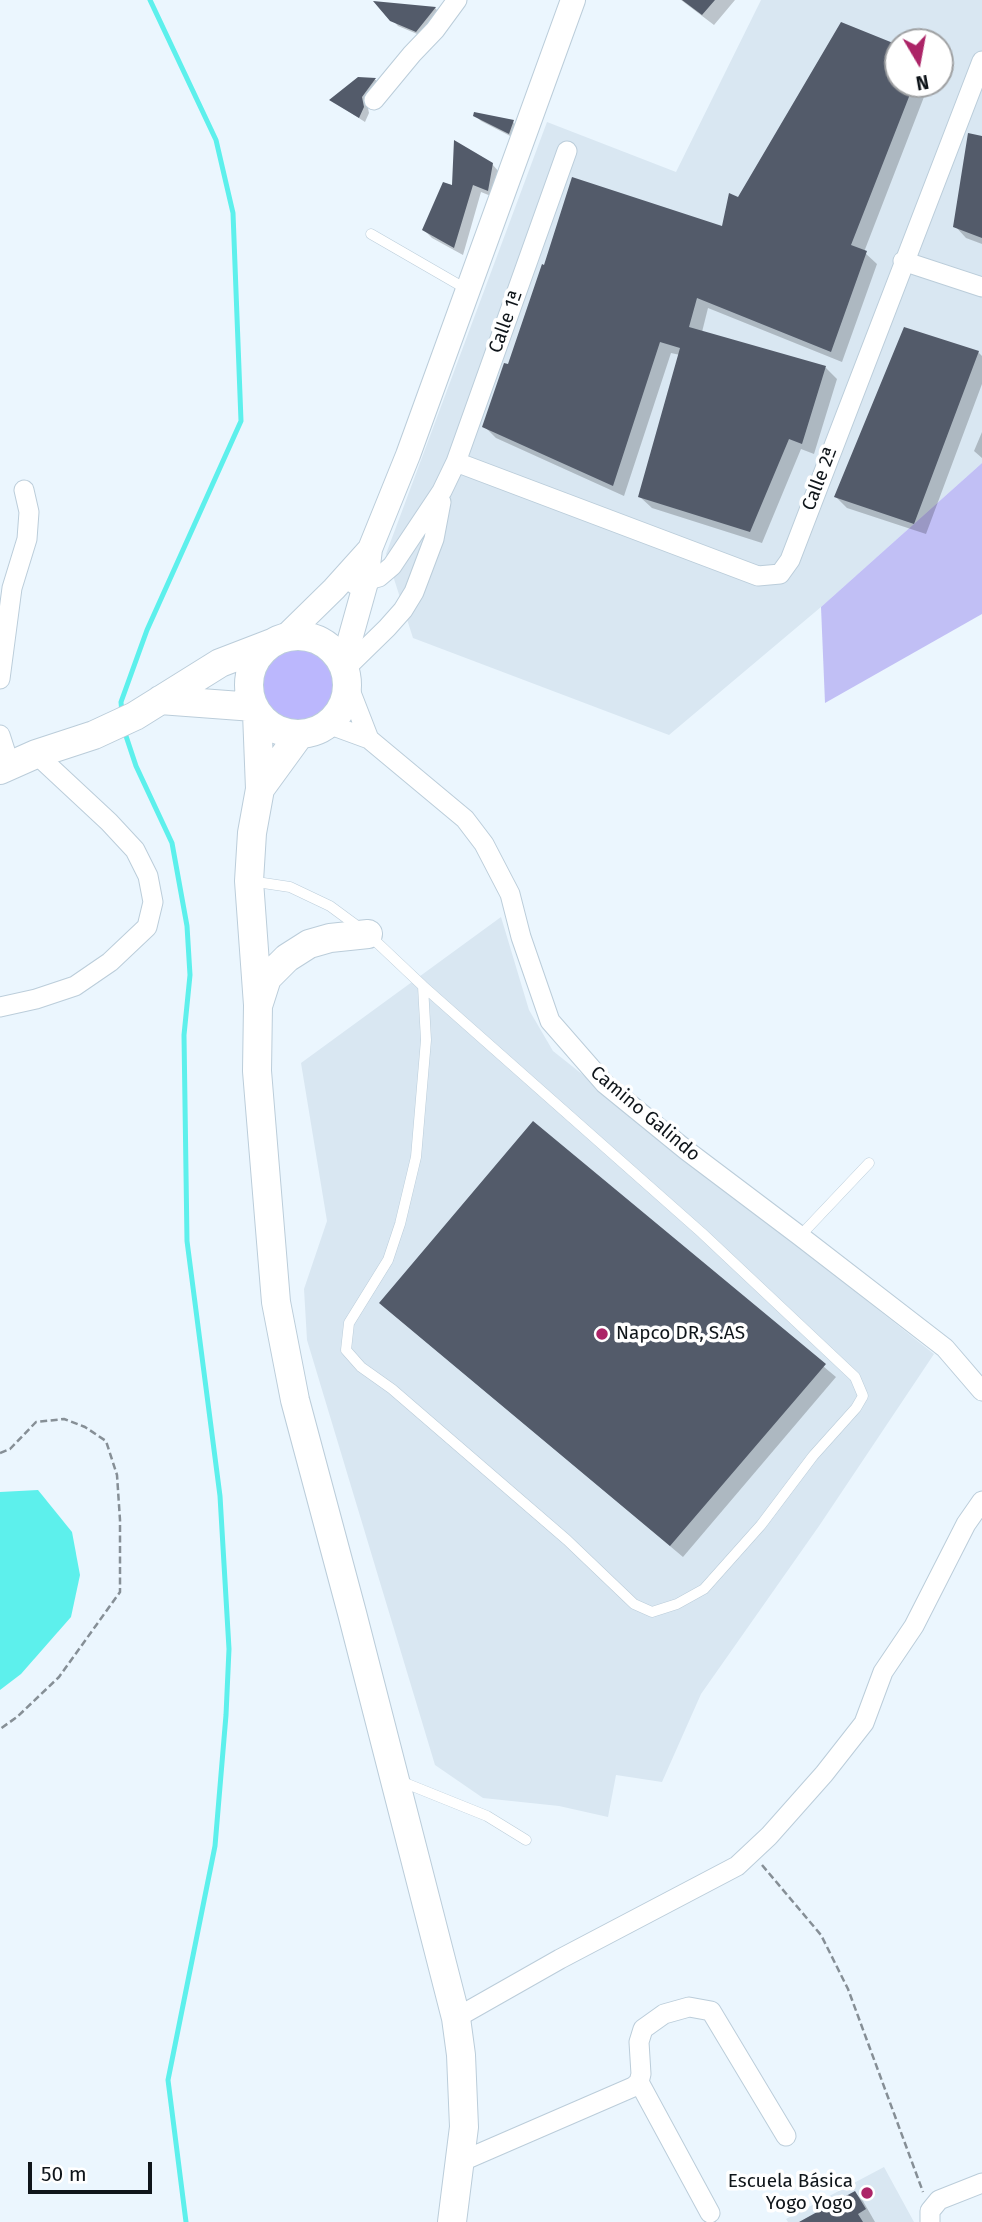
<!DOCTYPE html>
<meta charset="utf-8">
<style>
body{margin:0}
#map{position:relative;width:982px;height:2222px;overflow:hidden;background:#ebf6fe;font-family:"Fira Sans",sans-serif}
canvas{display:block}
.north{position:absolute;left:884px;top:28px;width:70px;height:70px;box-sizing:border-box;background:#fff;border:2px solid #9fa1a3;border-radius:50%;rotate:170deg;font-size:19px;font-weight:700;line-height:28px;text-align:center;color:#0f151a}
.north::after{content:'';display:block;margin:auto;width:24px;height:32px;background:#ac2467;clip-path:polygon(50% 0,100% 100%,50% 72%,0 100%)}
.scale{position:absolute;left:28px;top:2162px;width:124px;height:32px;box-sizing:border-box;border:4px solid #0f151a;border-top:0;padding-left:9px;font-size:21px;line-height:24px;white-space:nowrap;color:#0f151a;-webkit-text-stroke:5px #fff;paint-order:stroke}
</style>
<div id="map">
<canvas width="982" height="2222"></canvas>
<div class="north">N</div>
<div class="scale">50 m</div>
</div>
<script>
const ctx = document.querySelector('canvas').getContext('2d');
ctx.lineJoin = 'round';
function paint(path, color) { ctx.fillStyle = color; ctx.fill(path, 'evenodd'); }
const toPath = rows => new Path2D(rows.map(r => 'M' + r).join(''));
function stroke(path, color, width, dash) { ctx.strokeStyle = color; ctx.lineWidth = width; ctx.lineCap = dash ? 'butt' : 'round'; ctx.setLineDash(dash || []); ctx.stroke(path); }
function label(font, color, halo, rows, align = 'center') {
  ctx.font = font + ' "Fira Sans",sans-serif'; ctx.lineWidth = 7; ctx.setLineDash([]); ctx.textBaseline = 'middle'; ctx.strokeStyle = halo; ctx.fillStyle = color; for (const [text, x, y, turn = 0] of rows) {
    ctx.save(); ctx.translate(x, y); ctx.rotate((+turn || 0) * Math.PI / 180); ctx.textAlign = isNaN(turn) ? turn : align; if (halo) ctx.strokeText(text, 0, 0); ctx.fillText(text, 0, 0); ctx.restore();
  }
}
paint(toPath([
 [761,0,982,0,982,463,821,607,669,735,413,638,386,554,547,122,676,172],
 [898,42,940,42,940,84,898,84],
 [501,917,529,1010,553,1051,934,1354,819,1526,701,1694,662,1782,616,1775,608,1817,559,1806,483,1798,435,1765,307,1340,304,1289,327,1221,301,1063],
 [884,2167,914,2222,788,2222,786,2219]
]), '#d9e7f2');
paint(toPath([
 '256 685a43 43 0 1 1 86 0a43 43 0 1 1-86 0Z'
]), '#bbb7fd');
paint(toPath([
 [982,463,982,614,825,703,821,607]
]), '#c1bff5');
paint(toPath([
 [38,1490,72,1532,80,1575,71,1617,21,1674,0,1690,0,1492]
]), '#5df0ec');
paint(toPath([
 [681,0,735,0,714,25],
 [377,3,435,8,440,13,422,36,398,26],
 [898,47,898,84,929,84,864,252,877,264,842,362,708,308,702,332,826,368,837,379,814,454,801,449,762,543,652,508,640,497,680,355,671,353,624,496,496,438,484,426,509,366,724,228,738,199],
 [358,79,376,80,380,85,367,103,369,113,365,122,331,100],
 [475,115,513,122,518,127,514,138,481,121],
 [982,138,982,244,966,238,955,226],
 [492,164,500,173,496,198,481,192,463,255,432,238,424,230,454,188],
 [978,352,982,356,982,384,926,534,847,508,836,497],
 [982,432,982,458,974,451],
 [533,1123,836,1377,683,1557,393,1314],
 [855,2193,863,2201,875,2222,811,2222]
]), '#0003');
stroke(toPath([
 [122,714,121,702,147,630,241,421,233,213,216,140,150,0],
 [124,730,136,766,172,843,187,926,190,975,184,1035,187,1241,220,1496,229,1649,226,1715,215,1846,168,2080,186,2222]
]), '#5df0ec', 5);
paint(toPath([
 [682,0,715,0,702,15],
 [373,1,436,7,416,32,390,21],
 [841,22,898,45,898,84,914,84,851,245,867,251,831,352,697,298,689,327,826,366,802,444,789,439,750,532,638,497,680,348,660,342,613,486,482,427,504,363,508,364,542,264,544,265,572,177,722,226,729,193,738,197],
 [358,77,376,78,362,97,364,107,359,118,329,100],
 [474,112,514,120,509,134,473,116],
 [968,133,982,136,982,238,953,227],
 [454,140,493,163,488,191,473,185,454,248,422,230,443,182,452,185],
 [904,327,979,351,914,524,834,497],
 [533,1121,826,1364,670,1546,379,1303],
 [855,2191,866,2209,858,2214,863,2222,799,2222]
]), '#535b6a');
const service = toPath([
 [371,234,468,290],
 [250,881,290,887,330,906,368,934,423,986,702,1233,855,1377,863,1396,856,1408,813,1456,761,1525,704,1589,677,1604,652,1612,634,1604,567,1540,392,1389,361,1367,346,1350,349,1323,388,1260,400,1224,416,1157,426,1040,423,986],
 [800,1236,869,1163],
 [400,1781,487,1816,526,1840]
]);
const minor = toPath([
 [374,100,412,54,435,30,457,0],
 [903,261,982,287],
 [456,462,758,576,780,574,790,560,982,61],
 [354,584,379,577,392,566,442,491,456,462,567,151],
 [345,669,387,628,403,610,414,592,434,539,441,502],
 [0,679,12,588,27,539,29,512,24,490],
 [348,685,369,739],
 [328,724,369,739,465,819,484,844,510,894,521,937,550,1021,605,1084,686,1150,800,1236,945,1348,982,1391],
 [0,735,10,766],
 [0,1007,36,999,75,986,110,962,147,927,153,902,148,876,135,850,109,822,36,754],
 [456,2018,560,1959,737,1866,769,1836,824,1774,864,1723,883,1672,914,1626,966,1524,982,1501],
 [639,2082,710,2213],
 [460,2162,633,2087,639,2082,641,2074,639,2042,643,2029,664,2014,689,2007,711,2011,786,2136],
 [930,2222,930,2211,939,2200,982,2183]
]);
const tertiary = toPath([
 [284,638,334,589,370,549],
 [342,662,347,650,366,582,370,549,408,455,573,0]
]);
const secondary = toPath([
 '249 685a49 49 0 1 1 98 0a49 49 0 1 1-98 0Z',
 [160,700,254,707],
 [257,713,260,789,252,833,249,881,258,1005,257,1071,276,1302,295,1400,352,1613,456,2018,461,2055,464,2127,452,2222],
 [0,770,36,754,94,735,135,716,220,663,272,643],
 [260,789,300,734],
 [259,1003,267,978,287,958,309,944,330,938,368,934]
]);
stroke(service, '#bbcdda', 11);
stroke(minor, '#bbcdda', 21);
stroke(tertiary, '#bbcdda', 26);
stroke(secondary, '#bbcdda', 30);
stroke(toPath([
 [0,1453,10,1449,36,1422,64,1419,85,1427,106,1441,117,1475,120,1520,120,1592,59,1677,17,1717,0,1729],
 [762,1865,821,1935,848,1989,923,2192]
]), '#868f96', 2.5, [7, 3.5]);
stroke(service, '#fff', 10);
stroke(minor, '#fff', 19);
stroke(tertiary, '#fff', 24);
stroke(secondary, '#fff', 28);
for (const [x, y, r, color] of [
 [602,1334,7,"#ac2467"],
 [867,2193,7,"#ac2467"]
]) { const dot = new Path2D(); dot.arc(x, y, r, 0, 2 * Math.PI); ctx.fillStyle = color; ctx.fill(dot); stroke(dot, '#fff', 2.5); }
label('19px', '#0f151a', '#fff', [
 ["Calle 1ª",506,322,-70],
 ["Calle 2ª",820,479,-69],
 ["Camino Galindo",645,1114,40]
]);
label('19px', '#0f151a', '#fff', [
 ["Napco DR, S.AS",616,1334],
 ["Escuela Básica",853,2182,"right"],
 ["Yogo Yogo",853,2204,"right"]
], 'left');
</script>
